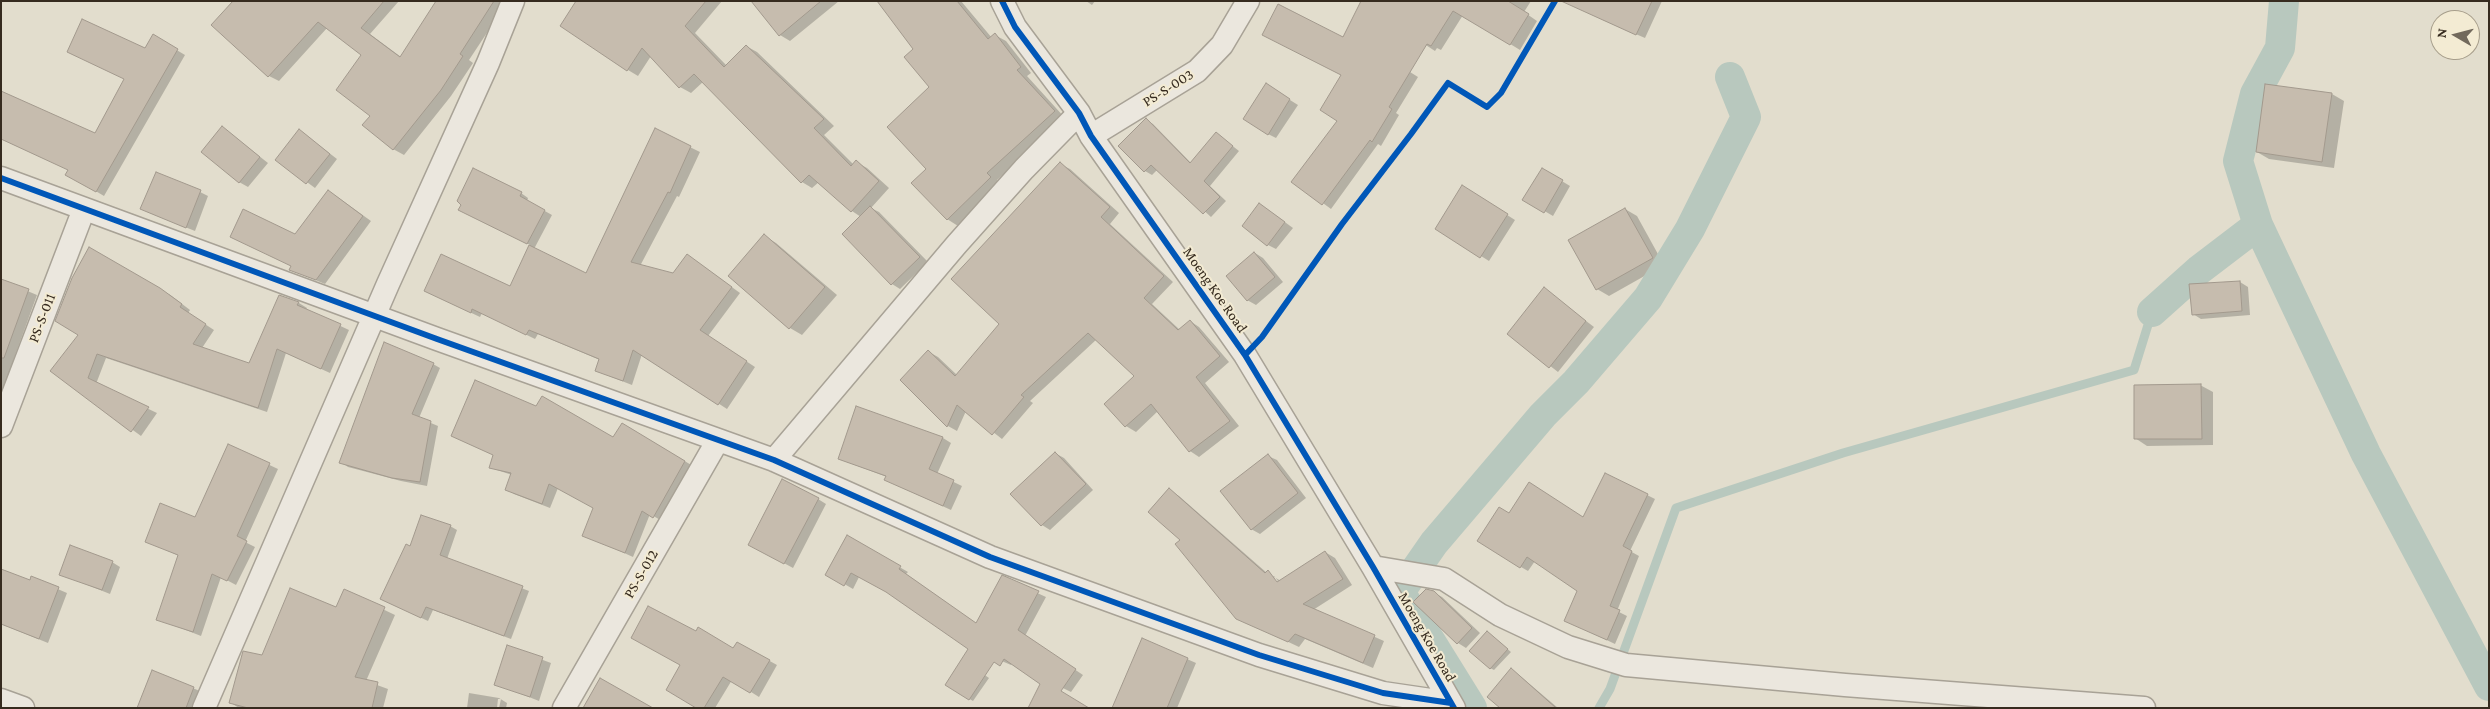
<!DOCTYPE html>
<style>
body{margin:0}
#map{position:relative;width:2490px;height:709px;overflow:hidden;background:#e2ddcd;font-family:"Crimson Pro",serif}
canvas{display:block}
.frame{position:absolute;inset:0;border:2px solid #362b1f;pointer-events:none}
.north{position:absolute;left:2430px;top:10px;width:50px;height:50px;box-sizing:border-box;background:#f3ebd3;border:1px solid #a79e8b;border-radius:50%;rotate:278deg;font-size:14px;font-weight:700;line-height:20px;text-align:center;color:#362b1f}
.north::after{content:'';display:block;margin:auto;width:18px;height:22px;background:#72695c;clip-path:polygon(50% 0,100% 100%,50% 72%,0 100%)}
</style>
<div id="map">
<canvas width="2490" height="709"></canvas>
<div class="frame"></div>
<div class="north">N</div>
</div>
<script>
const ctx = document.querySelector('canvas').getContext('2d');
ctx.lineJoin = 'round';
function paint(path, color) { ctx.fillStyle = color; ctx.fill(path, 'evenodd'); }
const toPath = rows => new Path2D(rows.map(r => 'M' + r).join(''));
function stroke(path, color, width, dash) { ctx.strokeStyle = color; ctx.lineWidth = width; ctx.lineCap = dash ? 'butt' : 'round'; ctx.setLineDash(dash || []); ctx.stroke(path); }
function label(font, color, halo, rows, align = 'center') {
  ctx.font = font + ' "Crimson Pro",serif'; ctx.lineWidth = 4; ctx.setLineDash([]); ctx.textBaseline = 'middle'; ctx.strokeStyle = halo; ctx.fillStyle = color; for (const [text, x, y, turn = 0] of rows) {
    ctx.save(); ctx.translate(x, y); ctx.rotate((+turn || 0) * Math.PI / 180); ctx.textAlign = isNaN(turn) ? turn : align; if (halo) ctx.strokeText(text, 0, 0); ctx.fillText(text, 0, 0); ctx.restore();
  }
}
paint(toPath([
 [347,1,399,1,370,34,401,57,438,1,508,1,469,60,473,63,451,96,404,155,393,149,372,115,363,54,327,28,279,81,269,76,213,24],
 [589,1,722,1,695,33,727,66,746,46,757,52,834,126,824,135,854,165,856,162,867,168,889,188,871,208,879,212,928,262,900,289,892,284,843,234,861,217,852,211,819,182,812,188,802,182,704,81,691,93,680,87,651,56,638,76,628,70],
 [752,1,839,1,790,41,780,35],
 [879,1,961,1,992,38,995,35,1006,41,1031,73,1027,76,1065,118,997,180,1001,184,958,226,947,219,928,169,931,87,915,49],
 [1086,1,1095,1,1092,5],
 [1358,1,1531,1,1524,12,1537,21,1520,50,1463,15,1441,50,1437,48,1435,51],
 [1600,1,1662,1,1645,38,1603,20],
 [153,36,185,55,104,196,67,174,70,170,1,139,96,135,125,79],
 [1410,72,1418,77,1396,113,1399,115,1381,146,1378,144,1331,209,1293,181,1339,120,1343,75],
 [1274,90,1298,105,1276,138,1268,134],
 [2332,94,2344,101,2334,168,2269,159,2257,152],
 [1146,120,1153,124,1191,163,1216,133,1239,151,1210,186,1226,201,1211,217,1158,169,1152,175,1145,171],
 [222,127,268,163,248,187,239,182],
 [655,130,700,152,679,197,677,196,640,266,673,275,696,261,740,293,708,336,755,367,727,409,642,354,632,385,596,371,600,360,538,334,535,339,482,313,480,317,425,291,510,288,530,245,467,214,521,193,528,198,527,201,552,215,534,249,587,275],
 [307,136,337,159,315,188,277,160],
 [1060,164,1070,169,1119,213,1110,224,1173,282,1152,304,1180,330,1190,321,1199,327,1229,362,1205,383,1239,426,1199,457,1190,451,1158,411,1136,432,1126,426,1106,404,1136,376,1097,339,1030,401,1033,403,1002,439,966,411,957,431,948,426,901,380,929,352,938,357,957,375,1001,324],
 [1542,169,1570,186,1553,216,1524,199],
 [200,192,208,196,195,231,150,213],
 [1471,192,1515,220,1489,261,1481,256],
 [336,196,371,221,325,284,291,270,296,236],
 [1260,204,1293,228,1276,249,1268,245],
 [1625,209,1637,216,1664,265,1609,296,1597,289],
 [764,236,776,243,837,295,802,335,790,328],
 [1255,253,1263,258,1283,282,1256,305,1247,300],
 [1,280,37,295,13,361,18,365,1,402],
 [2240,282,2248,287,2250,315,2201,319,2193,314],
 [1544,289,1594,327,1558,372,1509,334],
 [169,294,190,310,188,313,214,330,202,348,250,364,280,296,299,303,307,308,306,310,349,330,330,373,286,353,267,412,106,358,96,384,157,413,141,436,52,371],
 [433,364,440,368,419,418,438,426,427,486,401,481,348,467,341,462],
 [2200,385,2213,392,2213,445,2147,446,2135,438],
 [622,424,693,466,662,521,650,514,633,557,584,535,595,508,558,488,550,508,514,494,506,489,512,475,491,468,494,455,452,436,614,439],
 [943,438,951,443,937,474,962,486,951,510,894,484,886,480,887,477,839,459],
 [229,446,278,469,245,542,255,547,236,585,221,577,201,636,158,619,179,556,146,541,196,518],
 [1055,453,1064,458,1093,490,1050,530,1042,525,1012,494],
 [1268,456,1277,460,1306,498,1260,534,1251,529],
 [1169,490,1179,496,1267,573,1281,581,1325,552,1335,558,1352,585,1313,610,1384,641,1373,668,1305,639,1299,647,1246,622,1182,540],
 [1270,576,1274,576,1282,586,1280,588],
 [1647,495,1655,499,1630,551,1639,556,1617,611,1627,616,1615,644,1573,624,1579,590,1535,561,1528,571,1521,567,1509,514,1584,519],
 [818,499,826,504,793,568,758,549],
 [450,526,457,530,447,559,529,591,511,639,433,610,428,621,389,603,411,548],
 [848,537,908,572,906,574,977,624,1002,577,1046,597,1025,636,1083,675,1071,692,1012,663,1011,665,983,653,888,592,859,577,853,589,827,574],
 [112,562,120,567,110,594,60,574],
 [1,570,30,582,32,578,67,593,48,643,1,624],
 [345,591,395,615,366,681,388,689,383,708,239,708,231,703,263,657,337,609],
 [1433,592,1442,597,1480,633,1466,648,1458,643],
 [1487,632,1511,652,1494,670,1490,668],
 [737,643,777,665,759,697,732,680,715,708,699,708,681,664,734,650],
 [508,647,551,663,539,701,496,684],
 [1187,659,1196,663,1177,708,1119,708],
 [966,662,989,678,973,701,946,685],
 [1511,670,1519,675,1558,708,1502,708],
 [153,671,202,692,196,708,139,708],
 [469,693,499,698,507,703,506,708,499,708,501,699,498,699,497,708,467,708]
]), '#0003');
stroke(toPath([
 [1599,708,1610,689,1676,508,1843,453,2134,370,2152,312]
]), '#b8c8be', 9);
stroke(toPath([
 [2258,225,2366,454,2489,686],
 [2152,312,2199,270,2258,225,2238,161,2255,94,2280,48,2284,1],
 [1472,708,1400,592,1434,543,1543,415,1576,382,1648,298,1690,229,1746,117,1730,77]
]), '#b8c8be', 30);
const building = toPath([
 [233,1,384,1,361,28,400,57,436,1,494,1,460,54,463,56,441,90,393,150,362,125,370,116,336,90,361,55,318,22,268,77,211,25,233,1],
 [576,1,706,1,685,26,724,67,746,45,824,119,814,128,851,166,856,160,879,181,851,212,809,175,801,183,694,74,679,88,642,48,627,71,560,26,576,1],
 [751,1,821,1,779,36,751,1],
 [877,1,957,1,988,39,995,33,1021,67,1017,70,1055,111,987,173,991,177,947,220,911,183,926,169,887,127,929,87,904,57,913,49,877,1],
 [1361,1,1508,1,1529,14,1510,45,1453,11,1431,46,1427,44,1389,107,1392,109,1372,142,1370,140,1322,205,1291,182,1337,121,1320,110,1341,75,1262,35,1278,4,1343,37,1361,1],
 [1561,1,1652,1,1636,35,1561,1],
 [82,19,145,48,153,34,178,49,96,192,65,175,68,170,1,139,1,91,95,133,124,79,67,52,82,19],
 [1266,83,1290,99,1268,135,1243,119,1266,83],
 [2265,84,2332,93,2322,162,2256,152,2265,84],
 [1146,118,1190,163,1216,132,1233,146,1204,181,1220,197,1203,214,1151,165,1144,172,1118,146,1146,118],
 [222,126,260,157,239,183,201,152,222,126],
 [655,128,691,146,670,193,668,192,631,262,673,273,687,254,732,287,700,330,747,361,718,405,633,350,623,381,595,371,599,359,529,330,526,335,472,309,471,313,424,291,441,254,510,286,529,245,586,273,655,128],
 [299,129,330,154,306,184,275,160,299,129],
 [1060,162,1110,207,1101,217,1164,276,1144,298,1178,330,1190,320,1220,356,1196,377,1230,421,1189,452,1151,404,1125,427,1104,404,1134,376,1088,333,1021,395,1024,397,992,435,957,405,947,427,900,380,928,350,955,376,999,324,951,279,1060,162],
 [473,168,522,192,520,196,545,210,527,244,458,210,461,205,457,201,473,168],
 [1542,168,1563,180,1544,213,1522,200,1542,168],
 [156,172,201,190,186,228,140,209,156,172],
 [1462,185,1508,214,1480,258,1435,229,1462,185],
 [328,190,363,216,316,280,289,270,291,266,230,237,243,209,295,234,328,190],
 [1259,203,1285,222,1267,246,1242,226,1259,203],
 [870,206,920,257,891,285,842,234,870,206],
 [1625,208,1653,258,1596,290,1568,240,1625,208],
 [764,234,825,287,789,329,728,276,764,234],
 [89,247,160,288,182,304,180,307,206,324,193,344,249,363,279,295,299,302,297,305,341,324,321,369,277,349,258,408,97,354,88,378,149,407,131,432,50,371,78,335,55,321,72,278,89,247],
 [1254,252,1275,277,1247,301,1226,276,1254,252],
 [1,279,29,289,4,358,1,358,1,279],
 [2240,281,2242,311,2192,315,2189,284,2240,281],
 [1544,287,1586,321,1549,368,1507,334,1544,287],
 [384,342,434,363,412,414,431,421,420,482,392,478,339,463,384,342],
 [475,380,536,406,542,396,613,437,622,423,685,461,653,518,642,511,625,553,582,536,593,508,549,484,542,504,505,490,511,473,489,468,493,455,451,436,475,380],
 [2201,384,2202,439,2134,439,2134,385,2201,384],
 [856,406,943,437,929,469,954,480,943,506,884,480,886,476,838,459,856,406],
 [228,444,270,463,237,536,247,541,227,581,212,574,193,632,156,620,178,555,145,542,160,503,195,517,228,444],
 [1055,452,1086,484,1041,526,1010,494,1055,452],
 [1268,454,1298,493,1251,530,1220,491,1268,454],
 [1605,473,1648,494,1623,546,1632,551,1610,606,1620,610,1607,640,1564,621,1577,591,1527,557,1520,568,1477,541,1499,507,1509,513,1529,482,1583,517,1605,473],
 [782,479,819,498,784,564,748,545,782,479],
 [1169,488,1265,573,1268,570,1277,582,1325,551,1343,579,1303,604,1375,635,1363,663,1295,634,1288,642,1236,619,1175,544,1180,540,1148,512,1169,488],
 [421,515,451,525,440,555,523,586,504,636,426,607,421,618,380,599,406,544,410,546,421,515],
 [847,535,901,566,899,569,976,623,1002,575,1039,591,1018,630,1076,669,1061,691,1089,708,1028,708,1040,684,1004,659,1000,666,994,662,969,700,945,685,968,649,886,592,851,573,844,586,825,575,847,535],
 [70,545,113,561,102,590,59,575,70,545],
 [1,569,30,580,31,576,59,587,39,639,1,624,1,569],
 [290,588,336,607,344,589,385,607,355,677,378,682,372,708,248,708,229,703,243,651,262,655,290,588],
 [1426,589,1434,591,1472,628,1457,644,1413,602,1426,589],
 [648,606,696,631,698,627,733,648,737,642,770,660,750,693,723,677,704,708,696,708,666,690,680,665,631,638,648,606],
 [1487,631,1508,649,1490,669,1469,651,1487,631],
 [1142,638,1188,658,1167,708,1112,708,1142,638],
 [507,645,543,657,530,697,494,685,507,645],
 [1511,668,1556,708,1500,708,1487,697,1511,668],
 [152,670,194,687,186,708,137,708,152,670],
 [600,678,653,708,583,708,600,678]
]);
paint(building, '#c6bcae');
stroke(building, '#a2998d', 1);
const street = toPath([
 [1002,1,1015,27,1079,113,1091,136,1245,355,1373,567,1454,708],
 [1091,136,1197,71,1222,45,1248,1],
 [1,178,437,339,774,460,990,557,1259,655,1383,693,1451,703],
 [1,426,84,209],
 [774,460,957,244,1024,169,1079,113],
 [1373,567,1444,579,1500,615,1568,647,1626,665,1845,685,2144,708],
 [1,700,23,708],
 [204,708,388,284,488,63,513,1],
 [564,708,718,440]
]);
stroke(street, '#a8a296', 25);
stroke(street, '#ebe7de', 22);
stroke(toPath([
 [1002,1,1015,27,1079,113,1091,136,1245,355,1373,567,1454,708],
 [1,178,437,339,774,460,990,557,1259,655,1383,693,1451,703],
 [1245,355,1262,337,1342,224,1411,134,1448,83,1487,107,1501,93,1555,1]
]), '#0057b8', 6);
label('15px', '#362b1f', '#f3ebd3', [
 ["PS-S-003",1168,88,-32],
 ["Moeng Koe Road",1215,290,55],
 ["PS-S-011",42,318,-69],
 ["PS-S-012",641,574,-60],
 ["Moeng Koe Road",1427,637,60]
]);
</script>
